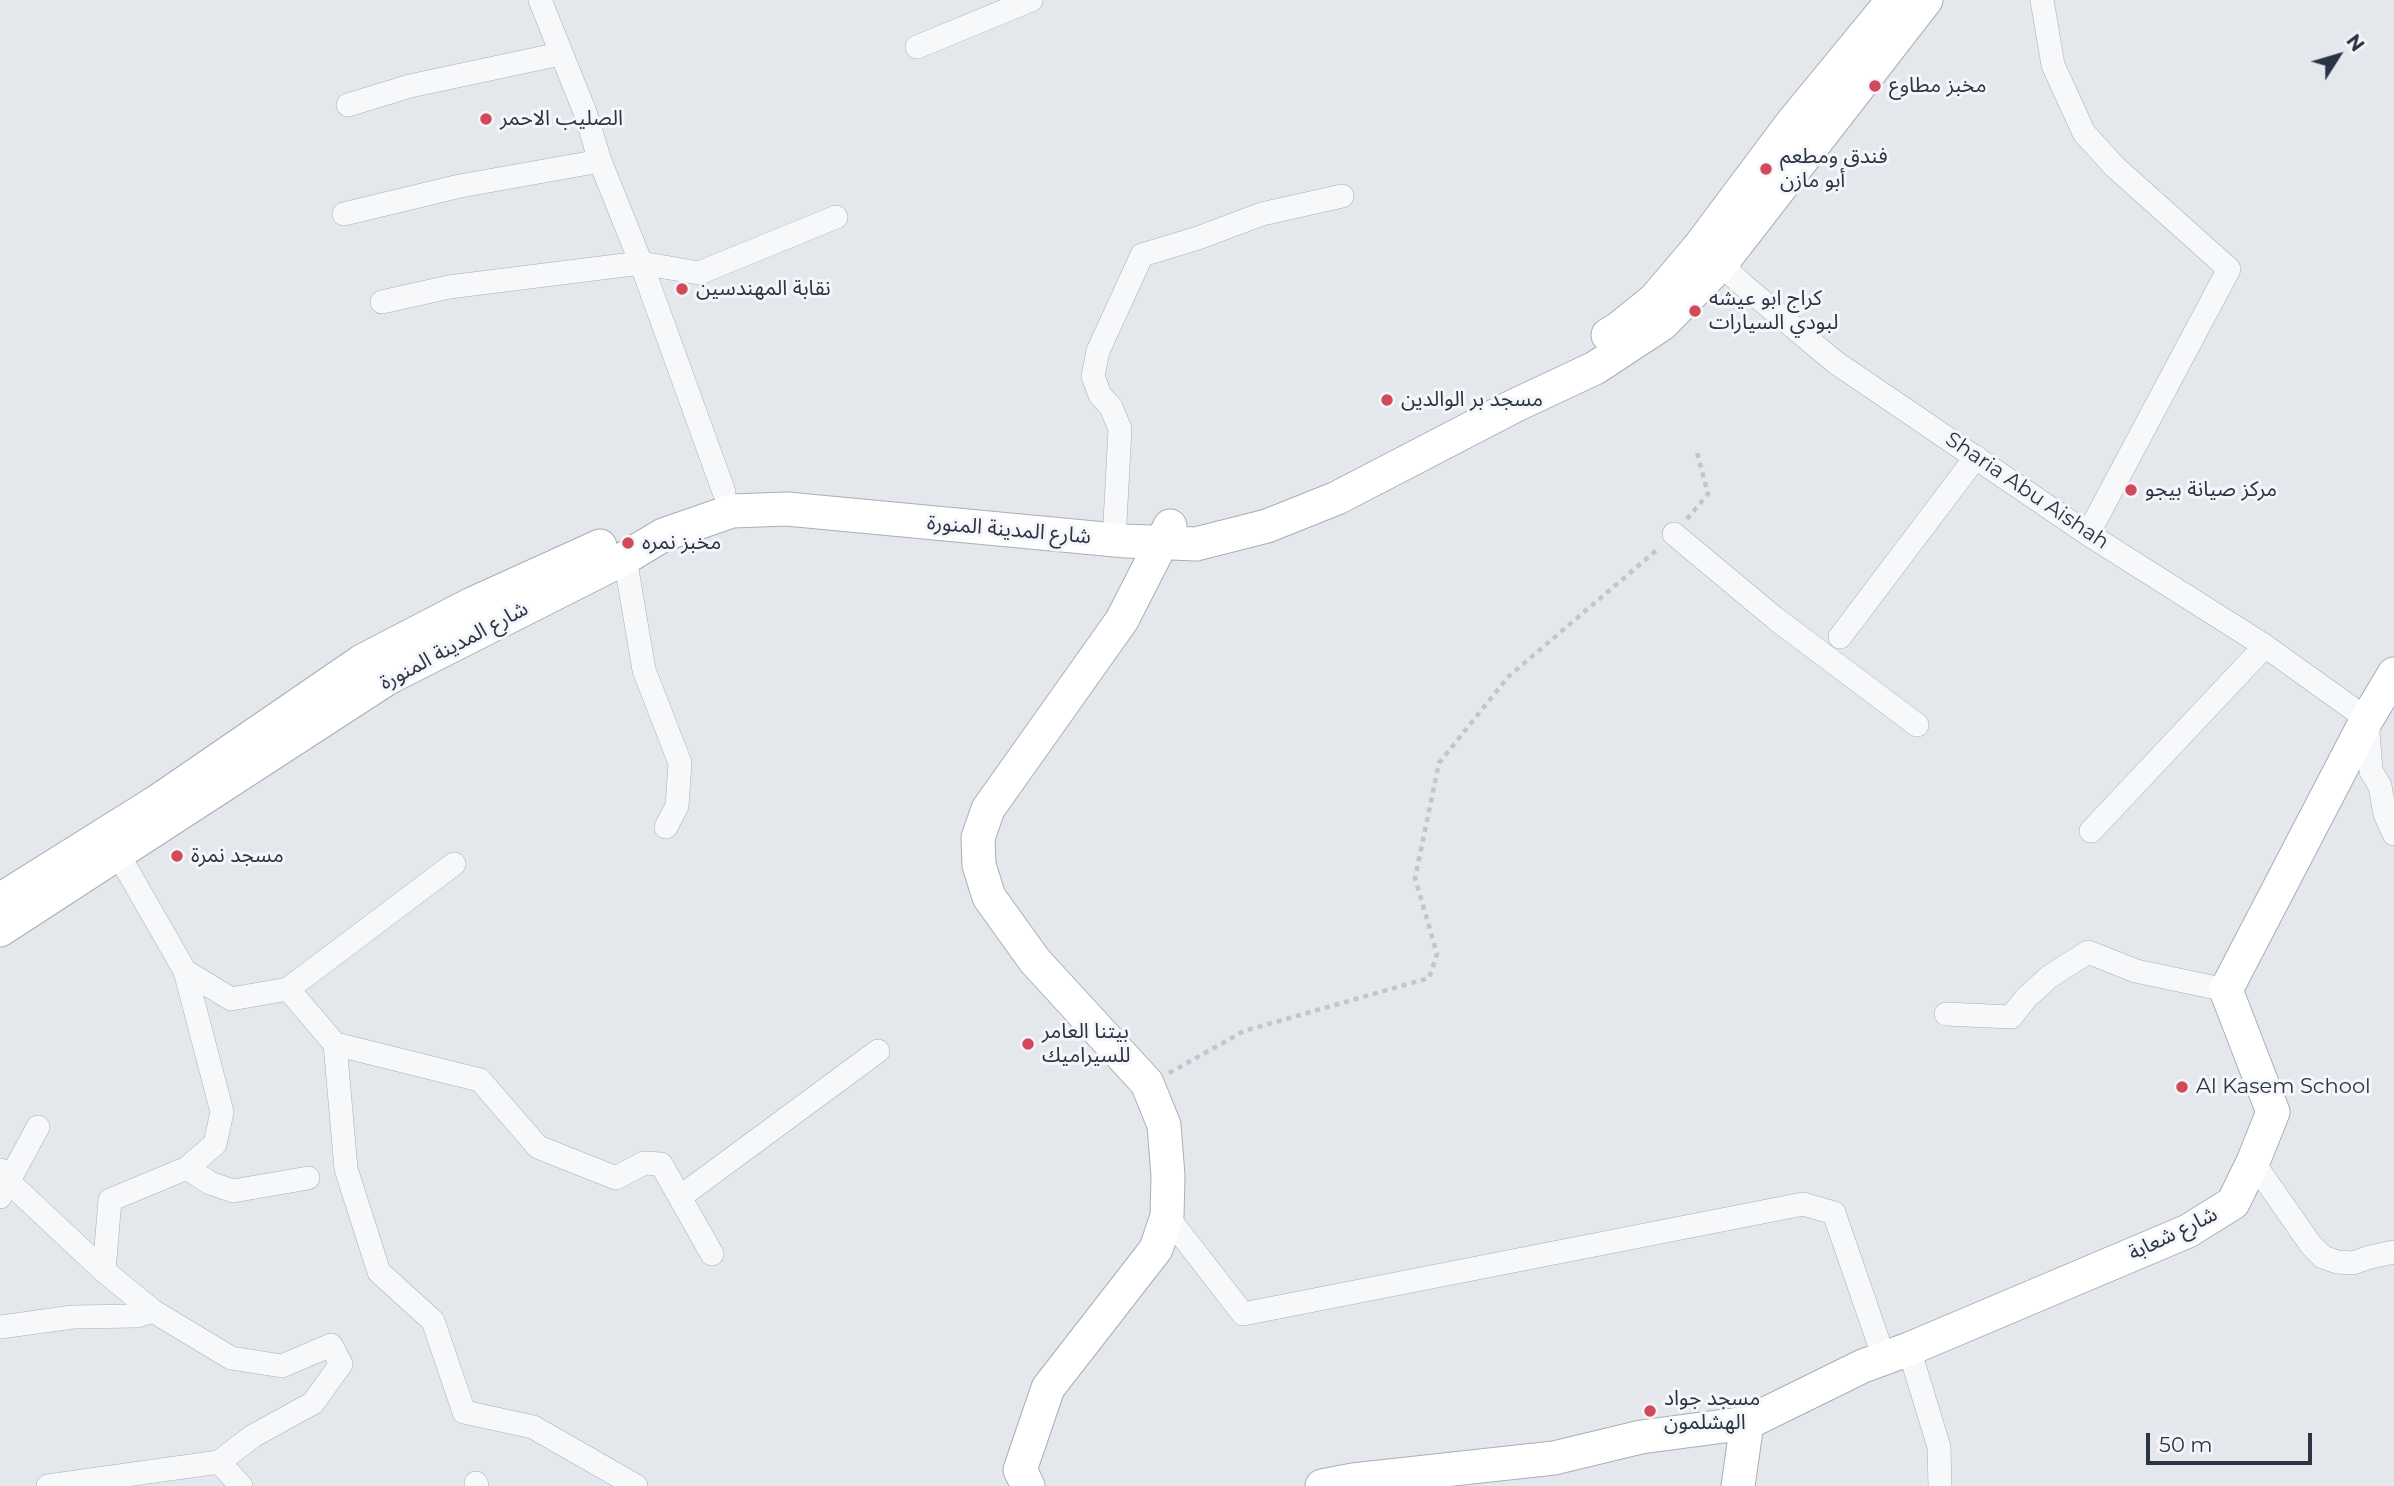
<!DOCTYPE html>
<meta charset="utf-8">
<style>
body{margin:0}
#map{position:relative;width:2394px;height:1486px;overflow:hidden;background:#e4e7ec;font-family:Montserrat,sans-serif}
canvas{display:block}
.north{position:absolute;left:2303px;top:21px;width:70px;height:70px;-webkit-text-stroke:5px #f4f6f9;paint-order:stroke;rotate:53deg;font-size:19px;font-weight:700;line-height:28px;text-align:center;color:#2b3445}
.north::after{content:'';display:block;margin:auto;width:24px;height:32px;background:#2b3445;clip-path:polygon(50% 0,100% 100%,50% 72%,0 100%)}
.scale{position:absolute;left:2146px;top:1433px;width:166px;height:32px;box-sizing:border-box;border:4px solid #2b3445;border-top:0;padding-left:9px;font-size:21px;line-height:24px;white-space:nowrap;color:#2b3445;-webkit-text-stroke:5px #f4f6f9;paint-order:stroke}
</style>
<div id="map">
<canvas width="2394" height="1486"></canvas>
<div class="north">N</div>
<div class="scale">50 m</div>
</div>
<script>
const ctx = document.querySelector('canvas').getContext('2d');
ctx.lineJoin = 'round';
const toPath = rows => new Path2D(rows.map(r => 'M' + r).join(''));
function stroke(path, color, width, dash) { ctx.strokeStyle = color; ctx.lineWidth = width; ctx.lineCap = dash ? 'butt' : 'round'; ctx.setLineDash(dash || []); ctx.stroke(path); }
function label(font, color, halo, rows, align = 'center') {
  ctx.font = font + ' Montserrat,"Noto Sans Arabic",sans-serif'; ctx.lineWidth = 6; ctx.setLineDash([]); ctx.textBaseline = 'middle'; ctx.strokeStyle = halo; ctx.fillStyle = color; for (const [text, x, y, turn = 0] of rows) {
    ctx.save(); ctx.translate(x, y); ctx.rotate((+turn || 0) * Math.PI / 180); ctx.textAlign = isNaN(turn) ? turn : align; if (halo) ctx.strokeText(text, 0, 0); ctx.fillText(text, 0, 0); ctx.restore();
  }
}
const street = toPath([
 [540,0,585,112,600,161,641,263,724,492],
 [2042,0,2053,65,2084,133,2115,167,2229,269,2088,534],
 [917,47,1031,0],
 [348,105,410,86,560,54],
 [344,214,460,186,600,161],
 [1710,254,1742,284,1835,362,2088,534,2265,646,2367,719,2371,771,2380,786,2385,814,2394,834],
 [382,302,449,287,641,263,699,273,836,217],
 [1115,522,1120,429,1111,407,1100,395,1093,376,1098,351,1142,255,1198,238,1262,214,1342,196],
 [1674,534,1776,619,1917,725],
 [625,558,644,670,680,763,677,806,666,827],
 [1840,637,1976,457],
 [2091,831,2265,646],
 [118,854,185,971,231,999,288,989,454,864],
 [288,989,335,1044,480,1080,538,1147,616,1178,644,1163,661,1164,712,1254],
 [1946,1014,2011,1017,2026,998,2049,977,2088,952,2136,971,2226,990],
 [335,1044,346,1169,379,1272,433,1321,464,1412,533,1427,636,1486],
 [2253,1162,2311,1245,2323,1257,2337,1262,2353,1263,2370,1257,2394,1252],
 [187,1168,210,1183,233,1191,308,1178],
 [0,1170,9,1182,104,1271,153,1311,231,1358,282,1366,331,1345,341,1364,313,1403,253,1436,219,1462],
 [0,1197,38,1127],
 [680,1197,878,1051],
 [1167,1216,1243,1314,1803,1204,1834,1213,1884,1358],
 [104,1271,110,1200,187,1168,215,1144,222,1112,185,971],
 [0,1327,73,1317,137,1316,153,1311],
 [1909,1349,1939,1447,1940,1486],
 [476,1483,477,1486],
 [48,1486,219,1462,241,1486]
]);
const secondary = toPath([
 [1608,335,1618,329,1655,299,1700,246,1792,123,1893,0],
 [0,900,158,801,362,661,472,604,600,546],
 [0,930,388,678,625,558,663,535,732,511,787,509,1126,541,1196,544,1267,526,1337,498,1516,405,1595,368,1662,324,1721,264,1926,0],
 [1028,1486,1020,1470,1048,1388,1156,1249,1167,1216,1168,1176,1164,1125,1147,1083,1035,961,989,897,979,865,978,838,988,809,1122,620,1170,526],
 [1322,1486,1353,1480,1554,1458,1641,1437,1747,1423,1863,1366,1909,1349,2188,1231,2233,1203,2253,1162,2273,1112,2226,990,2367,719,2394,674],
 [1738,1486,1747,1423]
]);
stroke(street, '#a9aeb7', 24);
stroke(secondary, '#a9aeb7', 35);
stroke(toPath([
 [1687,519,1708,494,1697,452],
 [1169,1073,1244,1031,1429,978,1437,954,1415,878,1439,763,1508,677,1659,548]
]), '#c2c5cb', 4.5, [5, 5]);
stroke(street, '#f7f8fa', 23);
stroke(secondary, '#fff', 33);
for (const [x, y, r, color] of [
 [1875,86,7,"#d1495b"],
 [486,119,7,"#d1495b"],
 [1766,169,7,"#d1495b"],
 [682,289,7,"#d1495b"],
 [1695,311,7,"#d1495b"],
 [1387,400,7,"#d1495b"],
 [2131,490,7,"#d1495b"],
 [628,543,7,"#d1495b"],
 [177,856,7,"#d1495b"],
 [1028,1044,7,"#d1495b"],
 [2182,1087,7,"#d1495b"],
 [1650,1411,7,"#d1495b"]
]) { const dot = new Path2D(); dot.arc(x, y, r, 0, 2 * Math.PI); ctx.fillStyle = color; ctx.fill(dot); stroke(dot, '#f4f6f9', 2.5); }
label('21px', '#2b3445', '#f4f6f9', [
 ["مخبز مطاوع",1889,86],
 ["الصليب الاحمر",500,119],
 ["فندق ومطعم",1780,157],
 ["أبو مازن",1780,181],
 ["نقابة المهندسين",696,289],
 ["كراج ابو عيشه",1709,299],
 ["لبودي السيارات",1709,323],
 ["مسجد بر الوالدين",1401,400],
 ["مركز صيانة بيجو",2145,490],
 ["مخبز نمره",642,543],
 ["مسجد نمرة",191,856],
 ["بيتنا العامر",1042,1032],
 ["للسيراميك",1042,1056],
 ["Al Kasem School",2196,1087],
 ["مسجد جواد",1664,1399],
 ["الهشلمون",1664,1423]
], 'left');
label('21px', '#2b3445', '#f4f6f9', [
 ["Sharia Abu Aishah",2027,491,34],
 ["شارع المدينة المنورة",1009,530,5],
 ["شارع المدينة المنورة",454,646,-28],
 ["شارع شعابة",2173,1234,-26]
]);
</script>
